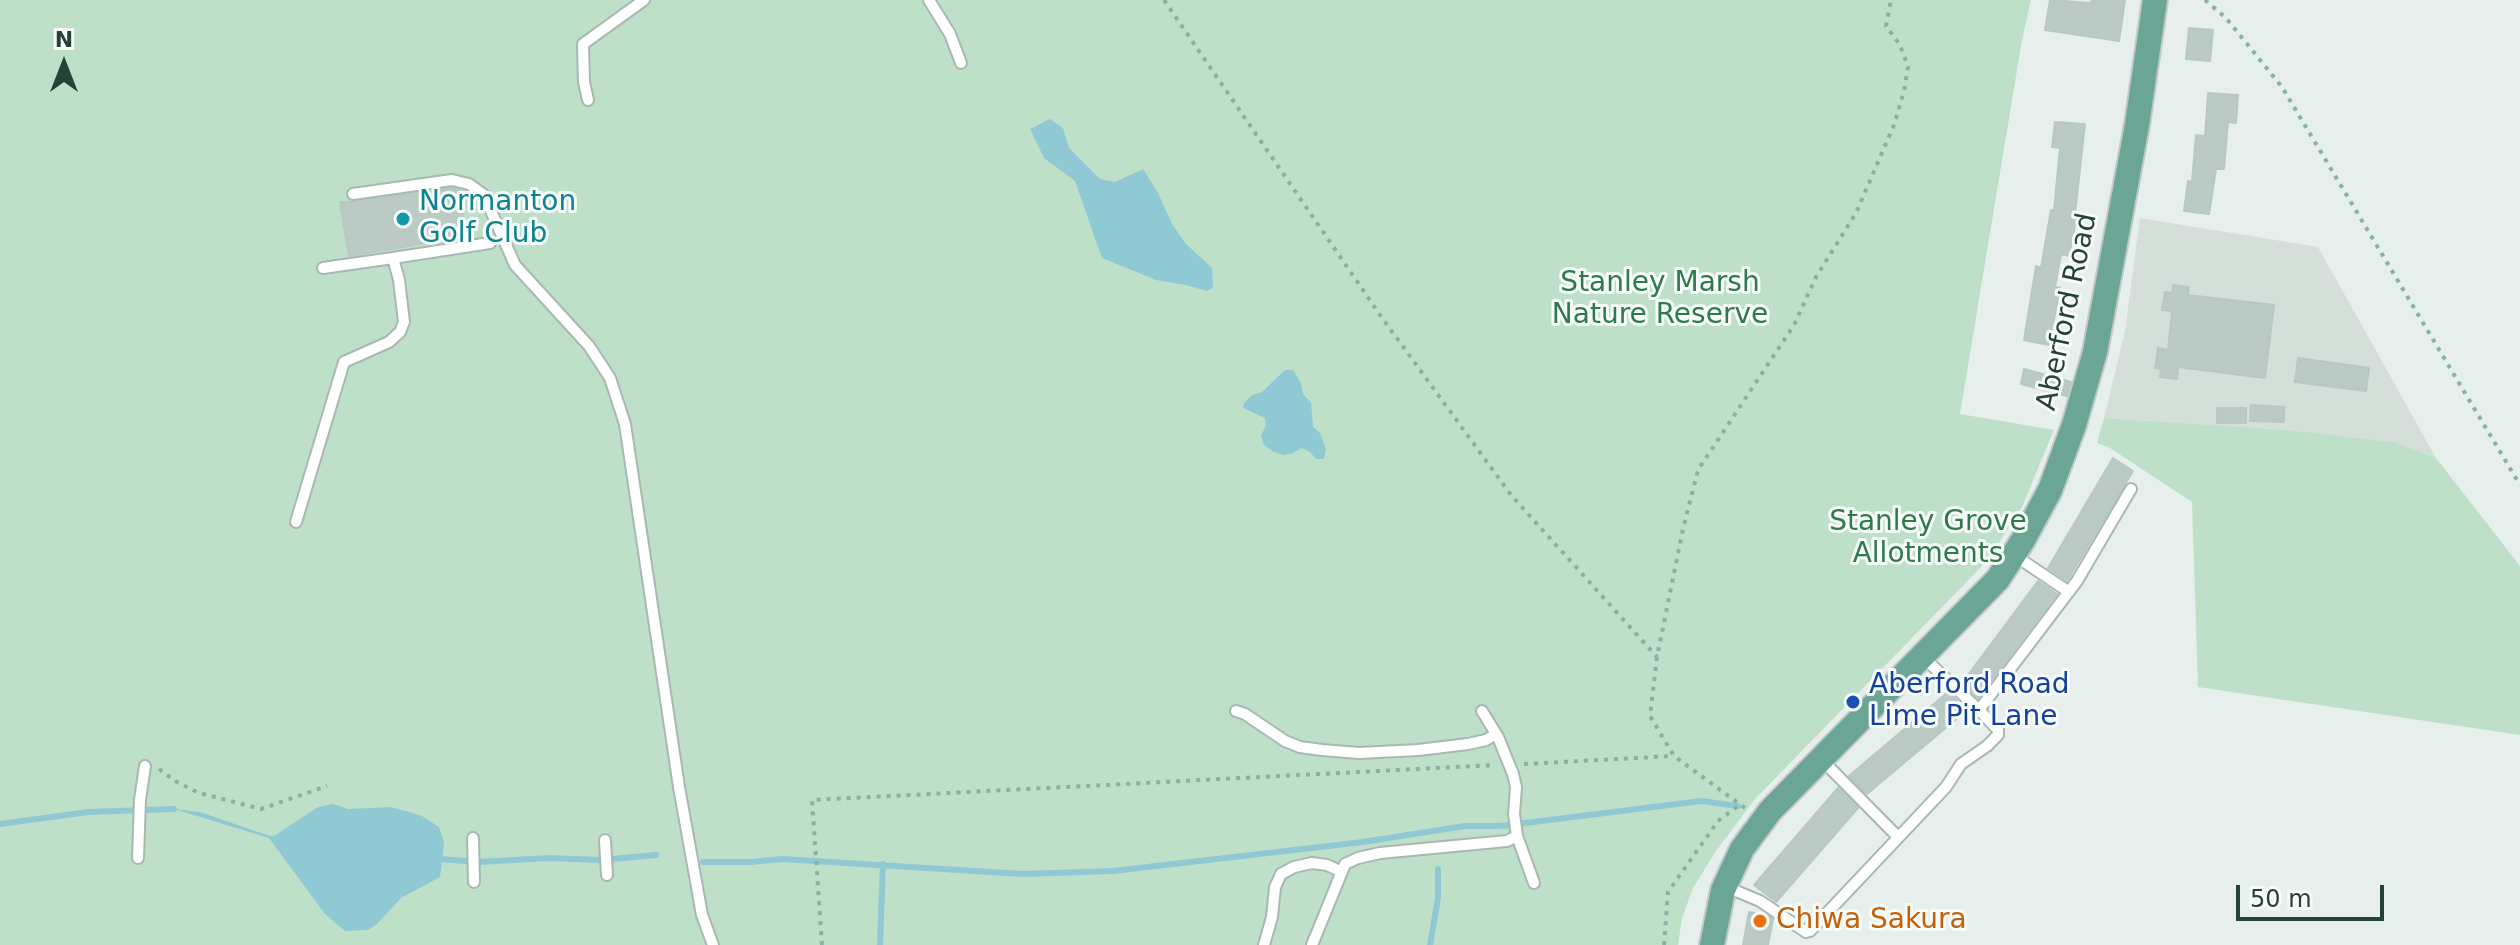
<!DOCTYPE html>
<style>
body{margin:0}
#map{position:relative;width:2520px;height:945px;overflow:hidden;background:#e6efeb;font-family:"DejaVu Sans",sans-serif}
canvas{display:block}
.north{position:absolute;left:24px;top:24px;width:80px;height:80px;-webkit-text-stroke:6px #f7fbf9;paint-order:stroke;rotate:0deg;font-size:22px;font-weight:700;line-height:32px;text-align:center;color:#24423a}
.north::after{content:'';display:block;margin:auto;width:28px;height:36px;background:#24423a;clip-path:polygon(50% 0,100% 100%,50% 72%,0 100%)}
.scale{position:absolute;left:2236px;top:885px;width:148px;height:36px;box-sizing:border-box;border:4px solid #24423a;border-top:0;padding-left:10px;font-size:24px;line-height:28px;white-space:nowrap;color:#24423a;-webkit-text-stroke:6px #f7fbf9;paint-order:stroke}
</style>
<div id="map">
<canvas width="2520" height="945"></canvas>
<div class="north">N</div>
<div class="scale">50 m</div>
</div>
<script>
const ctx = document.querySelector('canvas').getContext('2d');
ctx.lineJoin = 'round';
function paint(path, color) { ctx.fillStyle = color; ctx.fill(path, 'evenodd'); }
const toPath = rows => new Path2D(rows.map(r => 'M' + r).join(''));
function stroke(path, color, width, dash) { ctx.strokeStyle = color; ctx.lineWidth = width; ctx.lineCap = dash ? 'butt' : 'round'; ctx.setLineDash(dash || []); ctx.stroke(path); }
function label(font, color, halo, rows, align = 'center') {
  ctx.font = font + ' "DejaVu Sans",sans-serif'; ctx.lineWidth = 6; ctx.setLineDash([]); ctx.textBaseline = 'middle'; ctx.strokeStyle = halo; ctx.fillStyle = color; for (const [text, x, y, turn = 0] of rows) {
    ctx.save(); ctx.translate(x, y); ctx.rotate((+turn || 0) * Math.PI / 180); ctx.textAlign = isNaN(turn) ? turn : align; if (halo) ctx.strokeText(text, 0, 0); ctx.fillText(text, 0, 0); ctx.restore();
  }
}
paint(toPath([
 [2140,218,2318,247,2436,458,2395,442,2289,430,2104,418,2125,331]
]), '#d4dfda');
paint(toPath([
 [0,0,2031,0,2022,40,1960,414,2054,430,2022,507,1988,560,1755,799,1716,851,1693,888,1682,918,1678,945,0,945],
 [2104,418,2289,430,2395,442,2436,458,2520,566,2520,735,2198,687,2192,502,2110,448,2097,443]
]), '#bfe0c8');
paint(toPath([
 [1050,119,1063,128,1069,148,1100,179,1115,182,1143,169,1158,193,1172,224,1186,244,1212,268,1213,288,1207,291,1186,285,1156,280,1102,258,1075,181,1044,158,1030,129],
 [1285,370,1293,370,1301,383,1303,394,1311,403,1313,427,1320,433,1326,450,1324,459,1316,459,1310,452,1302,448,1291,454,1283,455,1274,452,1264,445,1261,436,1266,425,1265,418,1243,408,1244,403,1252,395,1262,392],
 [333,804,348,809,390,807,410,812,422,816,439,827,444,843,440,877,401,898,377,924,368,930,345,931,325,914,269,838,174,809,200,812,270,836,274,836,318,807]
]), '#8ec9d4');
stroke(toPath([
 [0,824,88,812,174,809],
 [441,859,478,862,549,858,601,860,656,855],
 [703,862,751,862,782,859,1023,874,1113,871,1363,842,1465,826,1501,826,1701,801,1738,806],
 [880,945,883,864],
 [1430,945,1438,898,1438,869]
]), '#8ec9d4', 6);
const building = toPath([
 [2050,0,2091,3,2092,0,2125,0,2119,41,2045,30,2050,0],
 [2189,28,2213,30,2210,61,2186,59,2189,28],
 [2208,93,2238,95,2236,123,2228,122,2224,169,2216,169,2209,214,2184,211,2188,181,2192,182,2196,135,2205,136,2208,93],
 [2055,122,2085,124,2075,214,2077,215,2069,256,2061,254,2055,287,2060,288,2049,345,2024,340,2036,266,2041,268,2051,210,2054,211,2060,148,2052,147,2055,122],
 [452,188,459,190,467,236,349,256,340,202,354,202,452,188],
 [2173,285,2189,287,2188,295,2274,305,2265,378,2178,367,2177,379,2160,377,2161,369,2155,368,2158,348,2168,350,2172,311,2162,310,2165,292,2172,293,2173,285],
 [2298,358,2369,368,2366,391,2295,382,2298,358],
 [2024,369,2071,382,2067,396,2021,384,2024,369],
 [2251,405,2284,407,2284,422,2250,421,2251,405],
 [2217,408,2246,408,2246,423,2217,423,2217,408],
 [2113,458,2133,471,2067,581,2048,568,2113,458],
 [2038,581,2057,594,1978,698,1962,683,2038,581],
 [1948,692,1967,710,1867,794,1849,776,1948,692],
 [1838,788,1858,808,1776,902,1754,885,1838,788],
 [1749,912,1767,915,1773,919,1768,945,1743,945,1749,912]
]);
paint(building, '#bbcac4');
stroke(building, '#b8c9c2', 2);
const service = toPath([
 [929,0,950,34,961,63],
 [588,100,584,82,583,44,644,0],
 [353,194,452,180,469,184,484,195,515,265,589,346,610,378,625,424,679,787,702,915,713,945],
 [393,258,490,243],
 [296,522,344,362,389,342,400,332,404,322,399,280,393,258,323,268],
 [2014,555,2069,592],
 [1923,657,1979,710],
 [1236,711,1245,714,1285,741,1300,747,1322,750,1359,753,1418,750,1468,744,1486,740,1496,734],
 [1482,711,1498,737,1513,774,1516,787,1514,814,1517,836,1534,883],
 [1821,759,1898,837],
 [473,838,474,882],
 [605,840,607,875],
 [138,858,140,800,145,766],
 [1736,891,1760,901,1806,932,1810,931,1946,787,1961,764,1987,746,1998,735,1998,730,1979,710,2077,581,2131,489],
 [1264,945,1272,917,1275,887,1281,874,1294,867,1312,863,1327,865,1342,872],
 [1312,945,1345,864,1358,858,1380,853,1507,841,1517,836]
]);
const primary = toPath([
 [1712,945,1723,890,1742,849,1770,811,1998,579,2023,540,2050,490,2074,425,2095,352,2137,125,2155,0]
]);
stroke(service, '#a8b8b2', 14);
stroke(primary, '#c2cac8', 28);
stroke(toPath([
 [1164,0,1380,315,1511,495,1657,657],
 [2205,0,2226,18,2282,87,2520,485],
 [1524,764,1674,756],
 [159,769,175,781,199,793,261,809,327,786],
 [1745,808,1674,756,1650,716,1657,657,1683,529,1698,470,1794,325,1816,277,1856,213,1894,125,1904,91,1908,67,1900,45,1886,26,1891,0],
 [822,945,812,800,1495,765],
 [1664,945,1668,892,1718,821,1738,806]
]), '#86b3a5', 4, [4, 6]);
stroke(service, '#fff', 10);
stroke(primary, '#6aa596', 24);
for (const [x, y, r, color] of [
 [403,219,8,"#0f9aa8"],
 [1853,702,8,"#1a4fb4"],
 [1760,921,8,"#e8710a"]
]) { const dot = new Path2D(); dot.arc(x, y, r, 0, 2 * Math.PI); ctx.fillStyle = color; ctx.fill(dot); stroke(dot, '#f7fbf9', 3); }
label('28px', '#0d838f', '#f7fbf9', [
 ["Normanton",419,203],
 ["Golf Club",419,235]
], 'left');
label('28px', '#2d7a4b', '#f7fbf9', [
 ["Stanley Marsh",1660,284],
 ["Nature Reserve",1660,316],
 ["Stanley Grove",1928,523],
 ["Allotments",1928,555]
]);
label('28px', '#24423a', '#f7fbf9', [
 ["Aberford Road",2068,312,-78]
]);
label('28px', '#164399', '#f7fbf9', [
 ["Aberford Road",1869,686],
 ["Lime Pit Lane",1869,718]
], 'left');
label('28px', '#c56008', '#f7fbf9', [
 ["Chiwa Sakura",1776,921]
], 'left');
</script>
